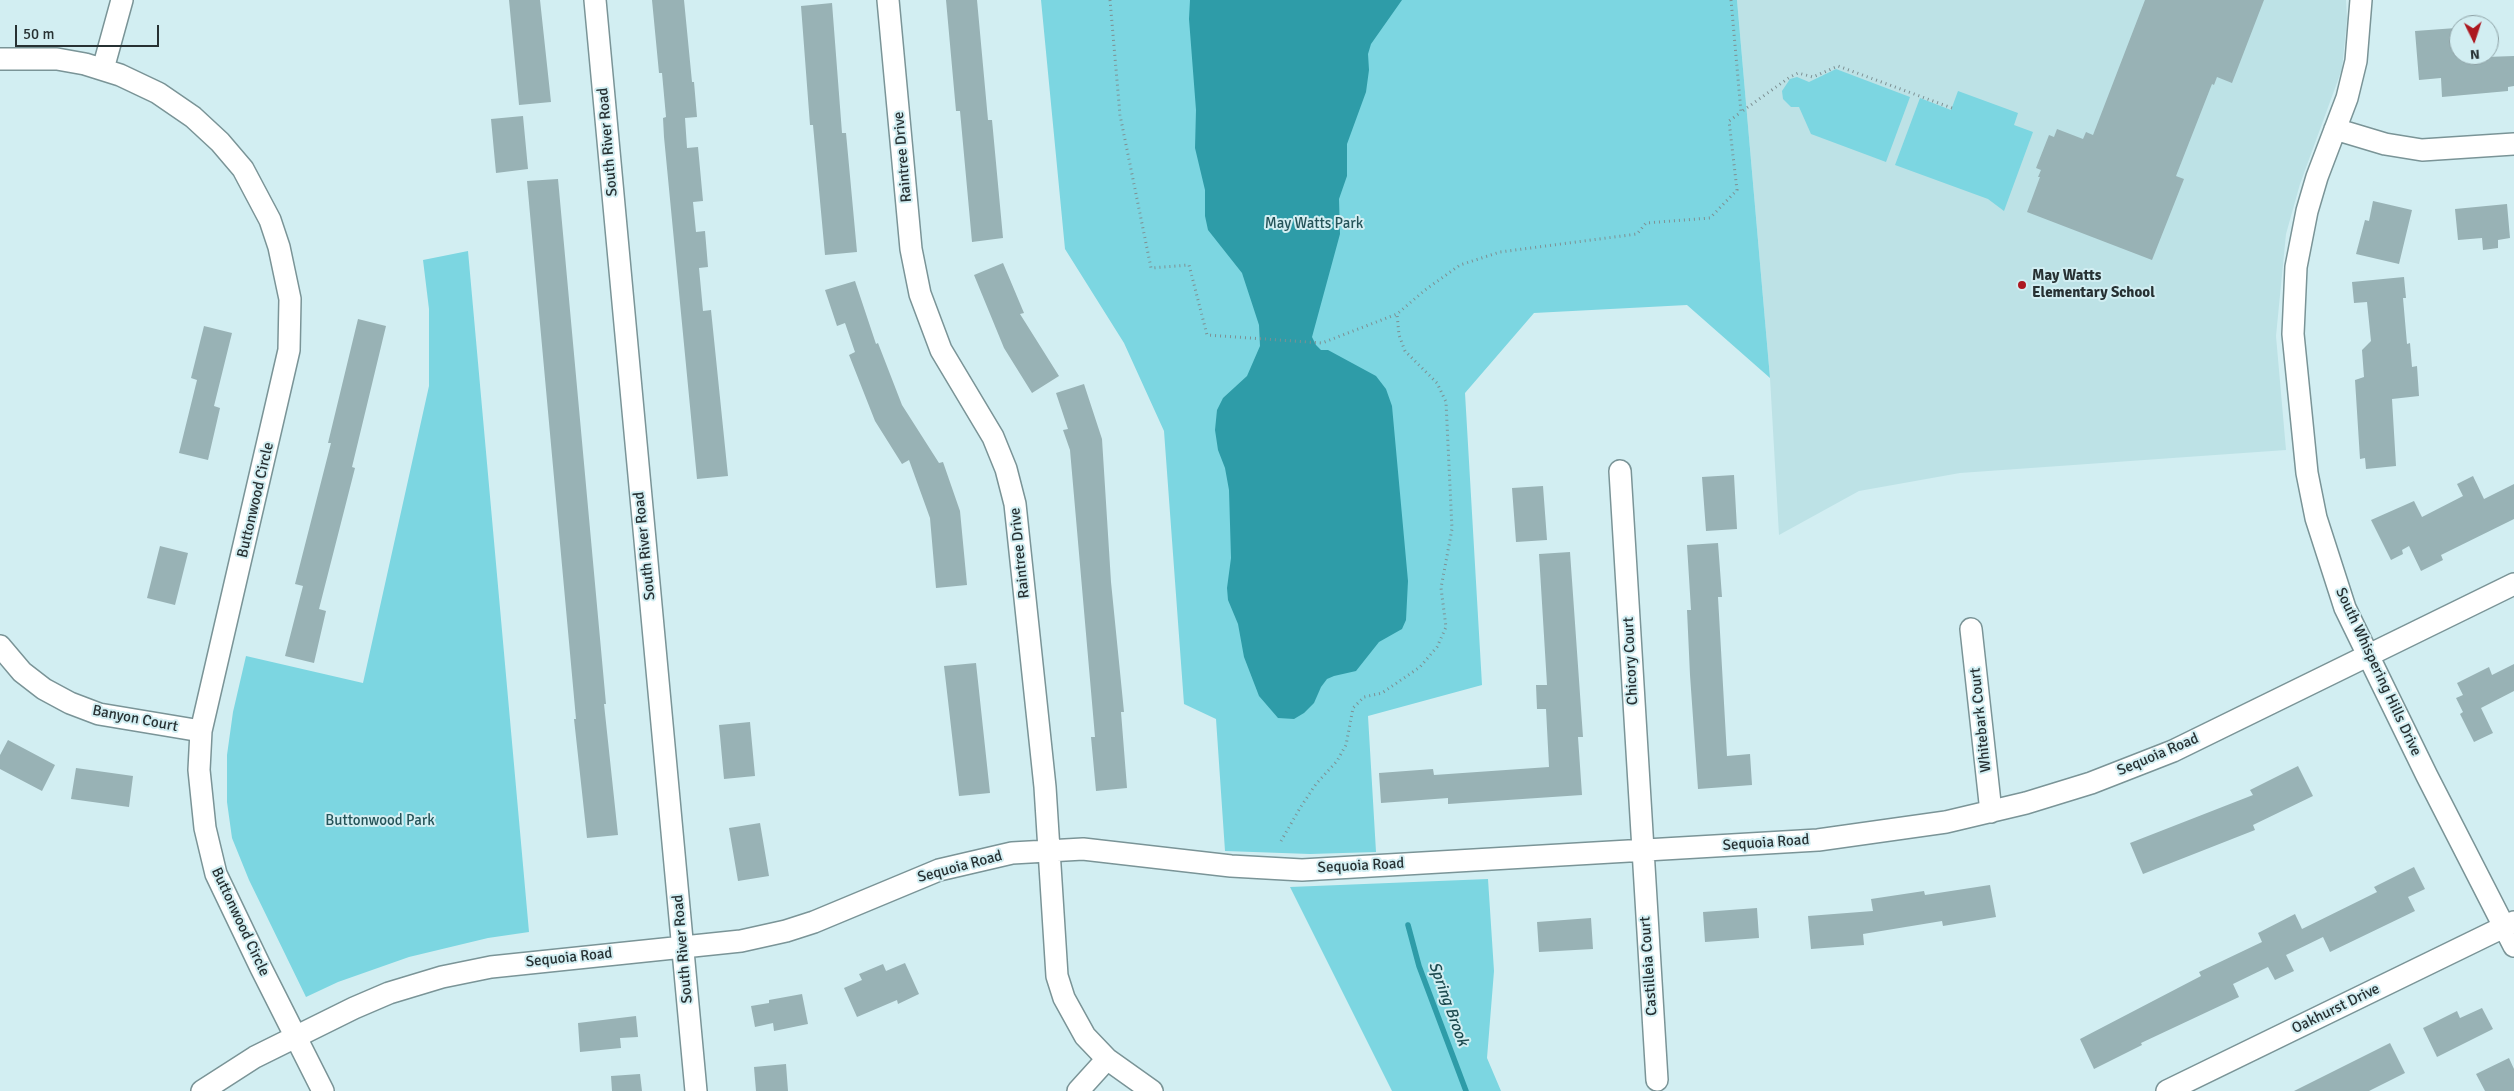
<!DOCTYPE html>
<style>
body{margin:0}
#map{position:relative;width:2514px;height:1091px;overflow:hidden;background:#d2eef2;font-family:Signika,sans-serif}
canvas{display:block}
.north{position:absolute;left:2449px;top:15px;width:50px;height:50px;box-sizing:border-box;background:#d2eef2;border:1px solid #8ea2a6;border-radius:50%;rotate:176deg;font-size:14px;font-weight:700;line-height:20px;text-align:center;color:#273133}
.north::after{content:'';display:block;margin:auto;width:18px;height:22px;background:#ac1820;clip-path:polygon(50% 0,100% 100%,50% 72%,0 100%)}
.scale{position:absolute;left:15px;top:25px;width:144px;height:22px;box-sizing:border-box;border:2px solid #273133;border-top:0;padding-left:6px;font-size:15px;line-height:18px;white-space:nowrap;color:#273133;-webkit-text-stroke:4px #d2eef2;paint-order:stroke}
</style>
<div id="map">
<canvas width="2514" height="1091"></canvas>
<div class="north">N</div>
<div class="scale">50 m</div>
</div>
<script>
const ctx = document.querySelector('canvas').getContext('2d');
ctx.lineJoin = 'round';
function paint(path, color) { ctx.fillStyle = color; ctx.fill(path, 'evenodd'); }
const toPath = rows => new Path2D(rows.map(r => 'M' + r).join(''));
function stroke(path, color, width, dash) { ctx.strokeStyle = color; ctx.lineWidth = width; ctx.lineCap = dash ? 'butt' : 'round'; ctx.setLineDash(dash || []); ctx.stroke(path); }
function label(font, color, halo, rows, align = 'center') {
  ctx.font = font + ' Signika,sans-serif'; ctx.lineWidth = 4; ctx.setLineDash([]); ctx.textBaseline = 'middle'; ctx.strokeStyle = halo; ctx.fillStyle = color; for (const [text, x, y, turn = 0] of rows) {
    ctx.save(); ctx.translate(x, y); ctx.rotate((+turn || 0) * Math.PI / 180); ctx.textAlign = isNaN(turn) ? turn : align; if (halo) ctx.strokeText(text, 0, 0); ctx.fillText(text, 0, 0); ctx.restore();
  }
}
paint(toPath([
 [1737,0,2346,0,2347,19,2342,69,2300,184,2286,234,2276,336,2286,450,1960,473,1859,491,1779,535,1770,378]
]), '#bde2e6');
paint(toPath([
 [1041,0,1737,0,1770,378,1687,305,1534,313,1465,393,1482,685,1368,716,1376,852,1310,854,1225,851,1216,719,1184,704,1164,431,1124,343,1065,249],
 [1836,69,1910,97,1886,162,1811,134,1799,107,1791,107,1783,99,1782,91,1790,79,1797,77,1809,82],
 [1958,91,2018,113,2014,125,2033,132,2004,211,1988,199,1895,165,1920,98,1951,110],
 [468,251,529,932,488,938,409,957,338,982,306,997,249,880,232,838,227,802,227,755,233,712,246,656,363,683,429,386,429,309,423,260],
 [1488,879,1494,971,1487,1058,1501,1091,1392,1091,1290,887]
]), '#7cd6e1');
paint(toPath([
 [1190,0,1402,0,1371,44,1368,54,1369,70,1366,92,1347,144,1347,176,1339,199,1340,234,1312,337,1316,345,1321,350,1328,350,1376,376,1386,389,1392,406,1408,581,1406,620,1402,629,1379,642,1356,671,1334,676,1327,679,1321,687,1314,703,1304,713,1294,719,1278,718,1259,696,1244,657,1238,624,1228,600,1227,588,1231,558,1229,490,1225,468,1218,450,1215,430,1217,410,1223,398,1247,376,1260,346,1259,325,1242,273,1208,230,1205,216,1205,190,1195,148,1196,110,1189,19]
]), '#2e9ca8');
stroke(toPath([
 [1408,925,1419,966,1466,1091]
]), '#2e9ca8', 5.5);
paint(toPath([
 [509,0,540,0,551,102,519,105],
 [652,0,684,0,692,82,694,82,697,117,685,118,687,148,698,147,703,201,693,202,696,232,705,231,708,267,699,268,703,311,711,310,728,476,697,479,664,137,663,118,666,117,662,73,659,73],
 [946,0,977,0,988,120,992,120,1003,238,972,242,960,111,956,111],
 [2145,0,2264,0,2232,83,2217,77,2214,85,2212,84,2176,176,2184,179,2152,260,2027,212,2040,177,2038,177,2041,170,2036,168,2049,135,2054,137,2057,129,2083,139,2086,132,2093,135],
 [832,3,842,133,846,133,857,252,825,255,813,125,810,125,801,6],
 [2456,28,2458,58,2514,56,2514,86,2508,87,2508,91,2442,97,2441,78,2419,80,2415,31],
 [523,116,528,169,496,173,491,119],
 [558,179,606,704,604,704,618,835,587,838,574,719,576,719,527,181],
 [2373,201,2412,210,2399,264,2356,254,2365,220,2369,221],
 [2507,204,2510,238,2498,240,2498,248,2483,250,2482,238,2458,240,2455,209],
 [1003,263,1024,313,1020,314,1059,376,1032,393,1004,348,974,275],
 [2404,277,2406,298,2403,298,2407,344,2410,343,2412,367,2417,366,2419,396,2392,399,2396,466,2366,469,2365,458,2360,459,2355,380,2364,377,2362,350,2371,341,2367,302,2354,303,2352,282],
 [855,281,876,344,878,343,902,405,939,463,943,462,960,511,967,585,936,588,930,518,909,460,902,464,875,421,849,355,855,352,845,323,837,326,825,290],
 [358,319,386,326,352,467,355,468,319,609,326,611,314,663,285,656,303,586,295,584,331,443,328,443],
 [204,326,232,333,214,406,220,408,208,460,179,453,197,380,191,378],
 [1084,384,1102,439,1111,582,1124,712,1121,712,1127,788,1096,791,1091,737,1095,737,1070,450,1063,430,1068,429,1056,393],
 [1734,475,1737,529,1706,531,1702,477],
 [2473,476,2484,499,2514,484,2514,519,2441,555,2443,560,2421,571,2409,546,2402,550,2403,554,2391,560,2371,520,2414,501,2422,517,2463,496,2457,484],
 [1543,486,1547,540,1516,542,1512,488],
 [1718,543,1722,597,1718,597,1727,756,1750,754,1752,785,1698,789,1690,675,1687,610,1691,610,1687,545],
 [160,546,188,553,175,605,147,598],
 [1570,552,1583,737,1578,737,1582,795,1448,804,1448,798,1381,803,1379,773,1433,769,1434,775,1549,767,1546,709,1537,709,1536,685,1547,685,1539,554],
 [976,663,990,793,959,796,944,666],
 [2514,664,2514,691,2481,708,2493,733,2474,742,2460,714,2463,712,2456,698,2463,695,2457,683,2489,667,2492,675],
 [750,722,755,776,724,779,719,725],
 [8,740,55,765,42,791,0,769,0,755],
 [2298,766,2313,796,2253,825,2255,830,2143,874,2130,843,2253,795,2250,790],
 [76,768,133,776,129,807,71,799],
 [760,823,769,876,738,881,729,828],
 [2414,867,2425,889,2408,897,2415,911,2330,952,2323,937,2286,955,2294,971,2275,980,2268,967,2233,984,2239,997,2141,1043,2142,1045,2094,1069,2080,1039,2201,976,2199,972,2262,942,2258,933,2295,914,2302,929,2377,892,2374,887],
 [1990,885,1996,917,1943,926,1942,921,1863,934,1864,945,1811,949,1808,916,1873,911,1871,899,1924,891,1925,895],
 [1757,908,1759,938,1705,942,1703,912],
 [1591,918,1593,949,1539,952,1537,922],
 [905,963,919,994,898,1004,897,1000,857,1017,844,988,862,980,859,974,883,964,886,971],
 [802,994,808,1024,774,1031,773,1023,755,1027,751,1006,769,1003,769,1000],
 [2482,1008,2493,1029,2437,1057,2423,1028,2457,1011,2460,1018],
 [636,1016,638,1037,620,1038,621,1048,580,1052,578,1023],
 [2390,1043,2405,1073,2369,1091,2294,1091],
 [2509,1058,2514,1069,2514,1091,2485,1091,2476,1074],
 [786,1064,788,1091,756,1091,754,1067],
 [640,1074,642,1091,612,1091,611,1076]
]), '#98b2b5');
const street = toPath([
 [595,0,696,1091],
 [888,0,911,249,920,294,941,350,993,437,1006,469,1015,504,1045,787,1057,976,1064,998,1085,1036,1107,1059,1152,1091],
 [2361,0,2356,61,2347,98,2317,177,2307,211,2296,267,2293,334,2307,473,2316,518,2345,608,2427,776,2514,946],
 [0,59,57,59,85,64,120,75,158,93,193,117,220,142,243,169,270,220,279,247,290,299,289,350,201,731,199,770,205,828,216,874,261,968,323,1091],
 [103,69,122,0],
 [2335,129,2385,144,2422,150,2514,144],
 [1620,471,1657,1080],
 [1971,629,1991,812],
 [0,646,22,672,44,689,70,703,99,714,201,731],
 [202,1091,255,1057,354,1008,389,993,442,977,491,967,741,941,786,931,814,922,939,870,1012,853,1083,849,1231,866,1302,870,1818,840,1946,822,2026,803,2091,783,2173,751,2514,584],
 [1078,1091,1107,1059],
 [2167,1091,2514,922]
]);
stroke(street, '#7a9497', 24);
stroke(toPath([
 [1110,0,1120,115,1151,268,1189,265,1207,335,1322,343,1397,314,1425,290,1460,265,1500,252,1637,234,1646,223,1710,218,1737,190,1729,121,1741,112],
 [1731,0,1741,112,1790,77,1798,73,1813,77,1838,66,1952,108],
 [1281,841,1300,808,1316,784,1337,761,1346,745,1353,708,1364,697,1382,693,1420,667,1437,647,1446,627,1441,588,1452,529,1446,402,1437,383,1405,351,1399,335,1397,314]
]), '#7d9093', 3, [1, 4]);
stroke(street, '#fff', 21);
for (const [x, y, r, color] of [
 [2022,285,5,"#ac1820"]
]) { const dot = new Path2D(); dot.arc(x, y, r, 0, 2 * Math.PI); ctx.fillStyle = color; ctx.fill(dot); stroke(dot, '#d2eef2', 2); }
label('15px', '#273133', '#d2eef2', [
 ["South River Road",608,142,-95],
 ["Raintree Drive",903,157,-95],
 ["Buttonwood Circle",256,500,-77],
 ["South River Road",645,546,-96],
 ["Raintree Drive",1020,553,-96],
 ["Chicory Court",1631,661,-93],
 ["South Whispering Hills Drive",2378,672,65],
 ["Banyon Court",135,719,11],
 ["Whitebark Court",1981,720,-96],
 ["Sequoia Road",2158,755,-23],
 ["Sequoia Road",1766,843,-4],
 ["Sequoia Road",1361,866,-3],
 ["Sequoia Road",960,867,-15],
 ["Buttonwood Circle",240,922,65],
 ["South River Road",683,949,-95],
 ["Sequoia Road",569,958,-6],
 ["Castilleia Court",1649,966,-94],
 ["Oakhurst Drive",2336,1009,-26]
]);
label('15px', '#255358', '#d2eef2', [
 ["May Watts Park",1314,224],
 ["Buttonwood Park",380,821]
]);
label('bold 15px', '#273133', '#d2eef2', [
 ["May Watts",2032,276],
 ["Elementary School",2032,293]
], 'left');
label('italic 16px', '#1c4a4f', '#d2eef2', [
 ["Spring Brook",1448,1004,70]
]);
</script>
